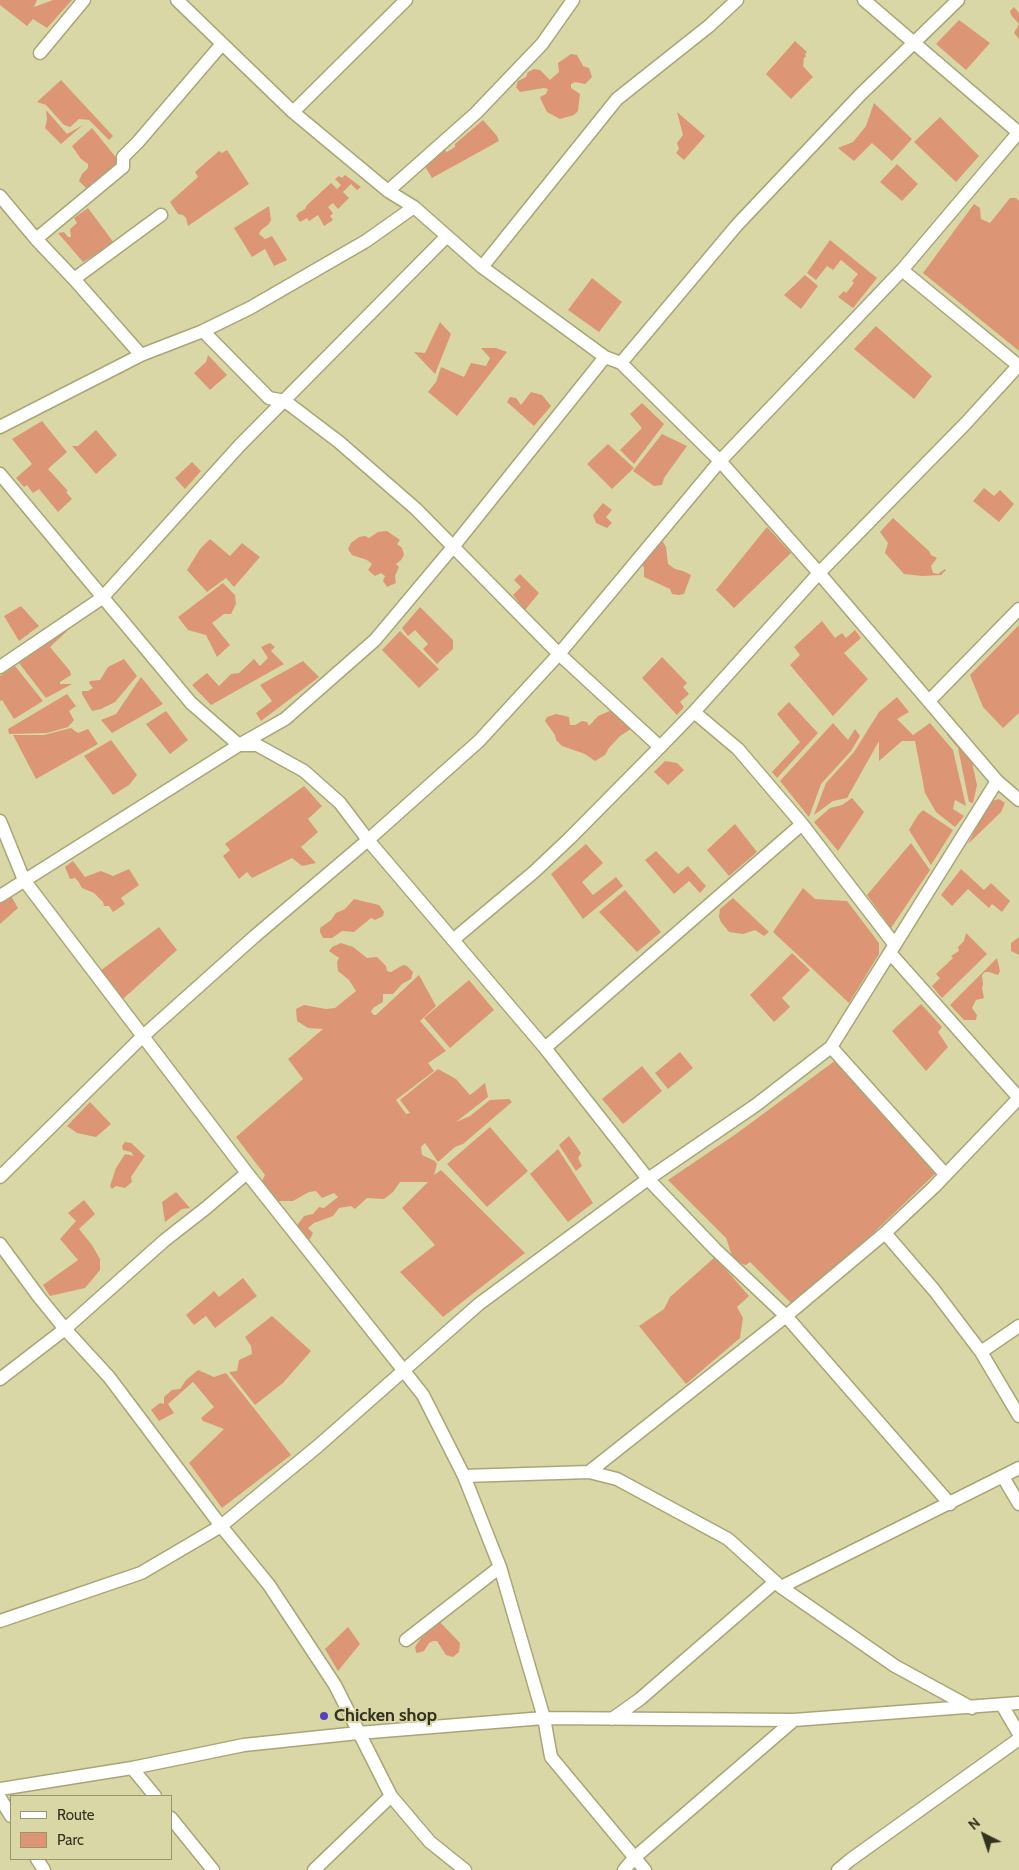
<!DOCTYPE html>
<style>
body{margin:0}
#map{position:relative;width:1019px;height:1870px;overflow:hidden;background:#d9d7a5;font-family:Cabin,sans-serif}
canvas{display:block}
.legend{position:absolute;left:10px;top:1795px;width:162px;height:65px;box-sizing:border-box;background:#d9d7a5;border:1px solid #97956f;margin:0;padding:6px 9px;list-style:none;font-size:15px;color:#33331f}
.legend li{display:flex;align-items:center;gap:10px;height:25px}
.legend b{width:25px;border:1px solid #97956f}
.north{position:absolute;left:959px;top:1810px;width:50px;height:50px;-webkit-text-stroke:4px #d9d7a5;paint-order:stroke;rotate:319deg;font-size:14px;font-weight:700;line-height:20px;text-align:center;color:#33331f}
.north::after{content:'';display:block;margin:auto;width:18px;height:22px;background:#33331f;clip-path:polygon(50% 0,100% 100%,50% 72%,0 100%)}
</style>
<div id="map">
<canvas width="1019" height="1870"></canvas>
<ul class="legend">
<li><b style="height:6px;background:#fff"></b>Route</li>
<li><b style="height:14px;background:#dc9675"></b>Parc</li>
</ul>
<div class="north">N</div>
</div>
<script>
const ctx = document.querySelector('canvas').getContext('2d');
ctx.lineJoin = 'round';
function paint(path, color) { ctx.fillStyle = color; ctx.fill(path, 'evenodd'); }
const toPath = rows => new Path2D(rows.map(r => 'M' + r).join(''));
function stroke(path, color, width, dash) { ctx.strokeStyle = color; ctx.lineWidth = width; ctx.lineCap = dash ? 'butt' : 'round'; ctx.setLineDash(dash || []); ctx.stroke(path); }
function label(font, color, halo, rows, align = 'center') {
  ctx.font = font + ' Cabin,sans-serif'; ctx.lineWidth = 4; ctx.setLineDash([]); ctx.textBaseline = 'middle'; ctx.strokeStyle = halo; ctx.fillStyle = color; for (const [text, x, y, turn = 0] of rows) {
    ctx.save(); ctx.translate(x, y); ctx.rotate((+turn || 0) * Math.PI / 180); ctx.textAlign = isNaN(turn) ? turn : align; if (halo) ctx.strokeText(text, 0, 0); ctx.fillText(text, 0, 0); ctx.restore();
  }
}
paint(toPath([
 [0,0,37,0,34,7,53,0,72,0,47,28,33,19,27,26,0,5],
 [1014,7,1019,13,1019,39,1014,33,1019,24,1011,15,1010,11],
 [959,20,990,43,966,70,936,44],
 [795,41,807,52,805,54,806,56,804,58,803,66,813,77,791,99,766,74],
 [571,54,577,55,583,66,589,68,592,77,585,84,575,82,571,84,571,88,580,94,578,111,574,115,560,119,547,112,541,100,540,97,546,94,548,89,544,88,520,92,516,87,518,81,526,77,528,72,534,69,540,70,550,80,559,72,558,63],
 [61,80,113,136,109,140,89,120,79,119,70,127,64,125,46,105,37,102],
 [874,103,912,139,892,161,872,143,854,161,838,148,853,142,866,126],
 [46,110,67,134,83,125,61,144,45,128,47,119],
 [677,112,705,136,684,160,676,153,679,149,677,143,683,135],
 [940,117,979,156,956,182,914,142],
 [483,120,497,136,499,141,432,178,424,165,443,149,447,152,455,147,455,144],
 [92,128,119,161,87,189,79,181,82,174,88,168,88,164,81,159,72,146],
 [227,150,249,184,188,226,186,218,183,215,178,214,170,202,198,177,195,172,219,151,222,153],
 [897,164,918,184,902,201,880,182],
 [345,175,361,187,357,190,351,184,343,192,349,198,338,209,333,203,328,207,333,213,330,216,333,220,324,226,318,215,309,221,307,218,300,222,296,216,298,213,305,209,307,205,331,183,337,189,341,185,335,179,339,176,342,178],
 [1010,198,1016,198,1019,201,1019,351,923,273,974,204,980,208,981,219,990,223],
 [269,206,271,220,269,224,261,230,259,234,265,239,272,236,287,260,274,266,265,249,252,257,234,228],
 [88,208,114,243,83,262,58,233,64,232,68,237,71,237,70,229,77,223,74,218],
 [830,240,877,278,853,308,838,297,844,291,846,293,854,283,852,281,858,274,841,260,833,270,827,266,816,280,807,273],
 [805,275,818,286,801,309,784,295],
 [592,278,622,302,599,332,568,310],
 [440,322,451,334,435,374,414,352,425,353],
 [876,326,932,376,914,399,854,349],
 [481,348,496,348,507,352,457,416,428,392,436,382,441,367,464,377,471,363,486,366,490,358],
 [208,355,227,375,210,390,194,373,206,362],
 [531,392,542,395,551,406,534,426,507,402,510,397,516,398,521,405],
 [642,403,664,424,634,464,620,450,642,428,630,414],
 [42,421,67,452,48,469,68,491,66,492,72,499,58,512,39,489,33,493,27,485,24,487,16,478,32,464,12,439],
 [96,430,117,455,96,474,72,446,78,446],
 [662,434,687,446,664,478,662,485,654,486,633,471],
 [608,444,634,468,612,489,587,464],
 [192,462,201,471,185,489,175,478],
 [984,488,994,496,1000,490,1014,504,999,522,973,501],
 [603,503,612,510,606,517,612,523,607,528,596,523,593,515],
 [893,518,929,551,931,555,937,558,931,566,933,573,938,574,945,569,946,570,941,575,922,576,904,574,885,553,888,543,880,532],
 [767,527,791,553,734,608,716,590],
 [387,531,400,540,397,544,402,548,404,555,401,560,396,564,399,567,395,576,396,583,387,587,383,581,385,576,381,573,375,576,368,570,372,564,367,560,352,555,348,549,351,543,359,537,365,536,369,538,378,532],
 [210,539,230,556,242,543,260,557,234,587,226,578,207,592,187,570,200,549],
 [662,540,666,547,668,564,675,569,683,571,691,575,684,594,679,595,672,594,670,589,644,577,644,568,642,564],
 [520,574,539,593,525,610,513,595,521,587,514,580],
 [223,583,235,595,236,604,231,614,224,614,212,623,230,645,217,657,206,635,188,630,178,617],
 [21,606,39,626,19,641,4,616],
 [420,607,453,640,453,649,437,664,423,649,428,644,415,630,408,636,402,628],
 [822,621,835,638,842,633,846,638,855,630,861,638,844,653,868,679,833,716,790,665,800,655,794,647],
 [1019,625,1019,713,1003,728,983,707,970,675],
 [66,629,67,631,50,647,70,671,71,675,60,682,60,684,72,684,46,698,19,663],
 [400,631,439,669,419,688,382,650],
 [270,643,275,647,271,651,284,664,211,705,192,685,207,673,219,686,231,674,239,673,254,659,260,666,268,658,261,647],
 [662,657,687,683,683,687,689,694,680,702,684,707,677,715,642,678],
 [124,659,137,676,115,702,101,709,92,711,82,694,82,691,88,691,93,688,89,683,90,681,100,680,108,667],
 [303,661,319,677,261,721,256,713,272,701,260,685],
 [15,666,43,701,14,719,2,700,0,701,0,676],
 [141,677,163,704,112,733,101,720,116,714],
 [67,694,76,706,69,711,74,720,68,727,47,733,9,734,8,729],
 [897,697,909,712,897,719,913,735,930,723,953,750,966,806,955,800,953,809,964,816,955,827,936,812,925,793,915,741,902,741,879,761,879,741,847,798,833,801,814,815,826,783,854,752,879,712],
 [789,702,818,733,777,778,772,772,800,742,777,714],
 [612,710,617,716,630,725,631,729,620,736,609,748,605,755,595,761,585,754,562,746,556,740,555,735,545,721,547,717,556,714,569,717,570,725,575,725,582,721,587,722,589,726,598,716],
 [166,711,188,740,170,754,146,724],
 [833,723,848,740,855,729,860,736,851,751,821,784,809,817,780,781],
 [71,728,78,733,88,729,98,744,36,779,13,735,44,735],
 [951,732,965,749,972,762,977,785,973,803,969,802,958,748,947,735],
 [111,740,137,775,129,785,113,795,84,756],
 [665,761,677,763,684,770,668,785,654,772],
 [304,786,322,806,308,819,318,832,301,847,316,863,302,866,292,858,252,878,247,872,239,879,223,856,230,850,225,844],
 [852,798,864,812,838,851,814,822,830,808,842,805],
 [999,799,1005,803,1001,812,968,844,985,810,992,801],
 [923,810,953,830,931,865,909,830,918,815],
 [735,824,757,852,729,876,707,850],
 [911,843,930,870,891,928,867,895],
 [586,844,603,863,582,882,593,895,616,877,623,886,583,919,551,874],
 [656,851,678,874,688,866,706,886,700,893,689,881,674,894,645,860],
 [73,861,85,877,101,871,113,876,129,869,139,885,121,898,125,904,113,912,109,906,104,906,103,902,94,893,82,888,78,881,75,878,70,879,65,867],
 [961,869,984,890,991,883,1010,901,1002,912,992,904,989,908,968,889,952,906,941,895],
 [803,888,815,899,847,901,879,943,879,954,849,1003,773,932],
 [625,890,661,932,637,952,599,912],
 [11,896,18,908,0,924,0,903],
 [733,898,769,932,764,936,755,930,743,934,729,932,721,922,719,917,720,909],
 [354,899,379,905,384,912,383,916,375,920,371,918,354,932,342,931,332,938,323,938,320,932,320,928,331,920,336,913,345,909],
 [159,927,177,950,123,999,100,971],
 [966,933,987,954,942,998,932,986,940,978,936,974,953,958,951,956,959,951,958,947,964,941],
 [1019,937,1019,955,1011,951,1011,943],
 [341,943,353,947,367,958,377,957,386,966,387,971,391,972,403,965,407,966,413,972,411,979,402,984,393,994,383,994,383,1002,373,1008,371,1012,374,1015,376,1015,419,975,436,1006,420,1021,446,1051,428,1063,434,1071,396,1100,406,1114,410,1113,400,1100,438,1069,456,1079,470,1095,485,1083,488,1097,456,1122,470,1116,490,1100,509,1099,512,1102,463,1144,455,1147,438,1162,425,1143,421,1147,422,1155,435,1161,437,1164,434,1175,441,1170,525,1253,443,1317,400,1272,435,1245,402,1208,428,1182,400,1182,393,1192,384,1199,367,1198,355,1209,351,1206,339,1208,333,1216,314,1223,308,1228,313,1233,310,1239,306,1239,298,1228,298,1224,304,1216,313,1214,319,1207,324,1208,338,1197,334,1193,322,1198,316,1191,309,1192,293,1201,277,1201,261,1183,265,1175,236,1137,303,1079,288,1059,323,1029,308,1028,297,1021,296,1009,304,1005,326,1009,335,1008,356,991,349,980,338,971,337,962,339,958,329,951,332,947],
 [792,953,810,970,782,998,790,1007,774,1022,750,995],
 [997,958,1000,971,998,975,989,972,985,972,982,975,983,984,982,988,984,998,976,1000,972,1008,977,1015,976,1020,964,1020,950,1005],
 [469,980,494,1010,450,1048,424,1018],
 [921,1004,942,1027,938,1032,948,1047,926,1071,892,1031],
 [680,1052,693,1068,668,1089,655,1073],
 [836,1060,938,1171,841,1264,791,1303,750,1262,746,1265,742,1264,732,1256,726,1238,668,1180,736,1134],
 [642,1066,662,1091,623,1124,602,1099],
 [90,1102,111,1124,96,1137,77,1133,67,1126],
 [490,1127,528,1171,487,1207,447,1164],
 [569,1136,581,1153,578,1158,582,1166,576,1171,559,1145],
 [125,1142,131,1143,145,1156,131,1177,132,1182,125,1188,116,1186,112,1189,110,1186,116,1168,125,1154,134,1156,131,1152,123,1150,122,1146],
 [558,1149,593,1203,568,1222,530,1174],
 [176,1192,190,1208,182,1209,165,1222,162,1202],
 [84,1200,95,1214,79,1229,92,1245,100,1259,100,1270,85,1288,50,1296,43,1285,78,1260,60,1239,76,1221,68,1213],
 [715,1257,749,1296,737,1307,743,1318,740,1338,686,1384,639,1326,664,1309,670,1297],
 [243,1278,257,1296,215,1328,206,1316,194,1325,186,1315,214,1291,219,1297],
 [272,1316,311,1351,283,1383,255,1405,229,1372,237,1371,239,1360,252,1354,251,1346,245,1337],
 [198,1370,214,1377,226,1373,291,1455,222,1508,189,1463,224,1429,203,1421,201,1418,214,1407,193,1382,168,1404,174,1413,159,1421,151,1410,160,1403,164,1404,164,1397,172,1390,180,1389,186,1380],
 [439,1621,460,1643,459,1652,453,1657,446,1655,437,1641,433,1641,429,1643,424,1651,417,1653,416,1652,415,1647,421,1638,425,1635,426,1629],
 [348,1627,360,1644,338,1671,325,1649]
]), '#dc9675');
const street = toPath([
 [177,0,293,112,388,191,414,207,482,267,605,357,621,363,720,461,819,573,997,781,1019,800],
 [864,0,1019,133],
 [40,53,84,0],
 [293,112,406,0],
 [388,191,476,113,542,44,573,0],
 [0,196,36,239,74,279,141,355],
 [36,239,123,167,123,157,138,142,222,44],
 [482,267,617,99,709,26,737,0],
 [902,270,1019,366],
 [74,279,161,215],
 [203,331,269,398,285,401,339,442,416,509,559,654,660,747],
 [621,363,737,225,860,95,958,0],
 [0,427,141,355,203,331,250,308,366,241,414,207],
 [0,474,191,703,239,745,257,745,304,771,340,803,368,840,545,1048,648,1179,715,1249,786,1316,950,1504],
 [0,667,102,598,240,445,447,236],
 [929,701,1019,609],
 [694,712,738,749,802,824,895,945],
 [0,821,24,880,247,1173,423,1395,464,1476,500,1567,544,1718,551,1757,645,1870],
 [0,896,239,745,285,719,375,640,453,547,605,357],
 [454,939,534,872,570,838,660,747,694,712,819,573,966,423,1018,366],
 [890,953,1019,1098],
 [831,1047,945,1174],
 [545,1048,802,824],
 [0,1177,142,1037,255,936,368,840,479,741,559,654,720,461,902,270,1019,132],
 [885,1233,934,1290,981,1352,1019,1416],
 [0,1244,39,1297,65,1329,109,1377,221,1526,269,1585,335,1685,391,1796,430,1842,465,1870],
 [981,1352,1019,1326],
 [0,1379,65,1329,165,1240,206,1208,247,1173],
 [589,1472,786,1316,885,1233,934,1187,1019,1098],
 [464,1476,589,1472,617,1479,728,1539,781,1587,895,1666,972,1708],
 [1003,1477,1019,1504],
 [781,1587,1019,1468],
 [0,1621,141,1573,221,1526,318,1446,479,1304,648,1179,756,1105,831,1047,997,781],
 [406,1640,500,1567],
 [1002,1705,1019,1734],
 [612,1719,640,1699,775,1582],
 [132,1768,155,1796],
 [0,1789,132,1768,244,1745,358,1733,544,1718,794,1720,1019,1703],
 [0,1798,11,1816],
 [171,1818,213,1870],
 [37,1859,44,1870],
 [314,1870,391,1796],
 [624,1870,634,1858,794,1720],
 [838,1870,850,1860,1019,1739]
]);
stroke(street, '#a8a676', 15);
stroke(street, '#fff', 12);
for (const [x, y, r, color] of [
 [324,1716,5,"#5841b9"]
]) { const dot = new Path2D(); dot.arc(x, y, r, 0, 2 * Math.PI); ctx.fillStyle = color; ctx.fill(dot); stroke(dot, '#d9d7a5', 2); }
label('bold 18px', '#33331f', '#d9d7a5', [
 ["Chicken shop",334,1716]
], 'left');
</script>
